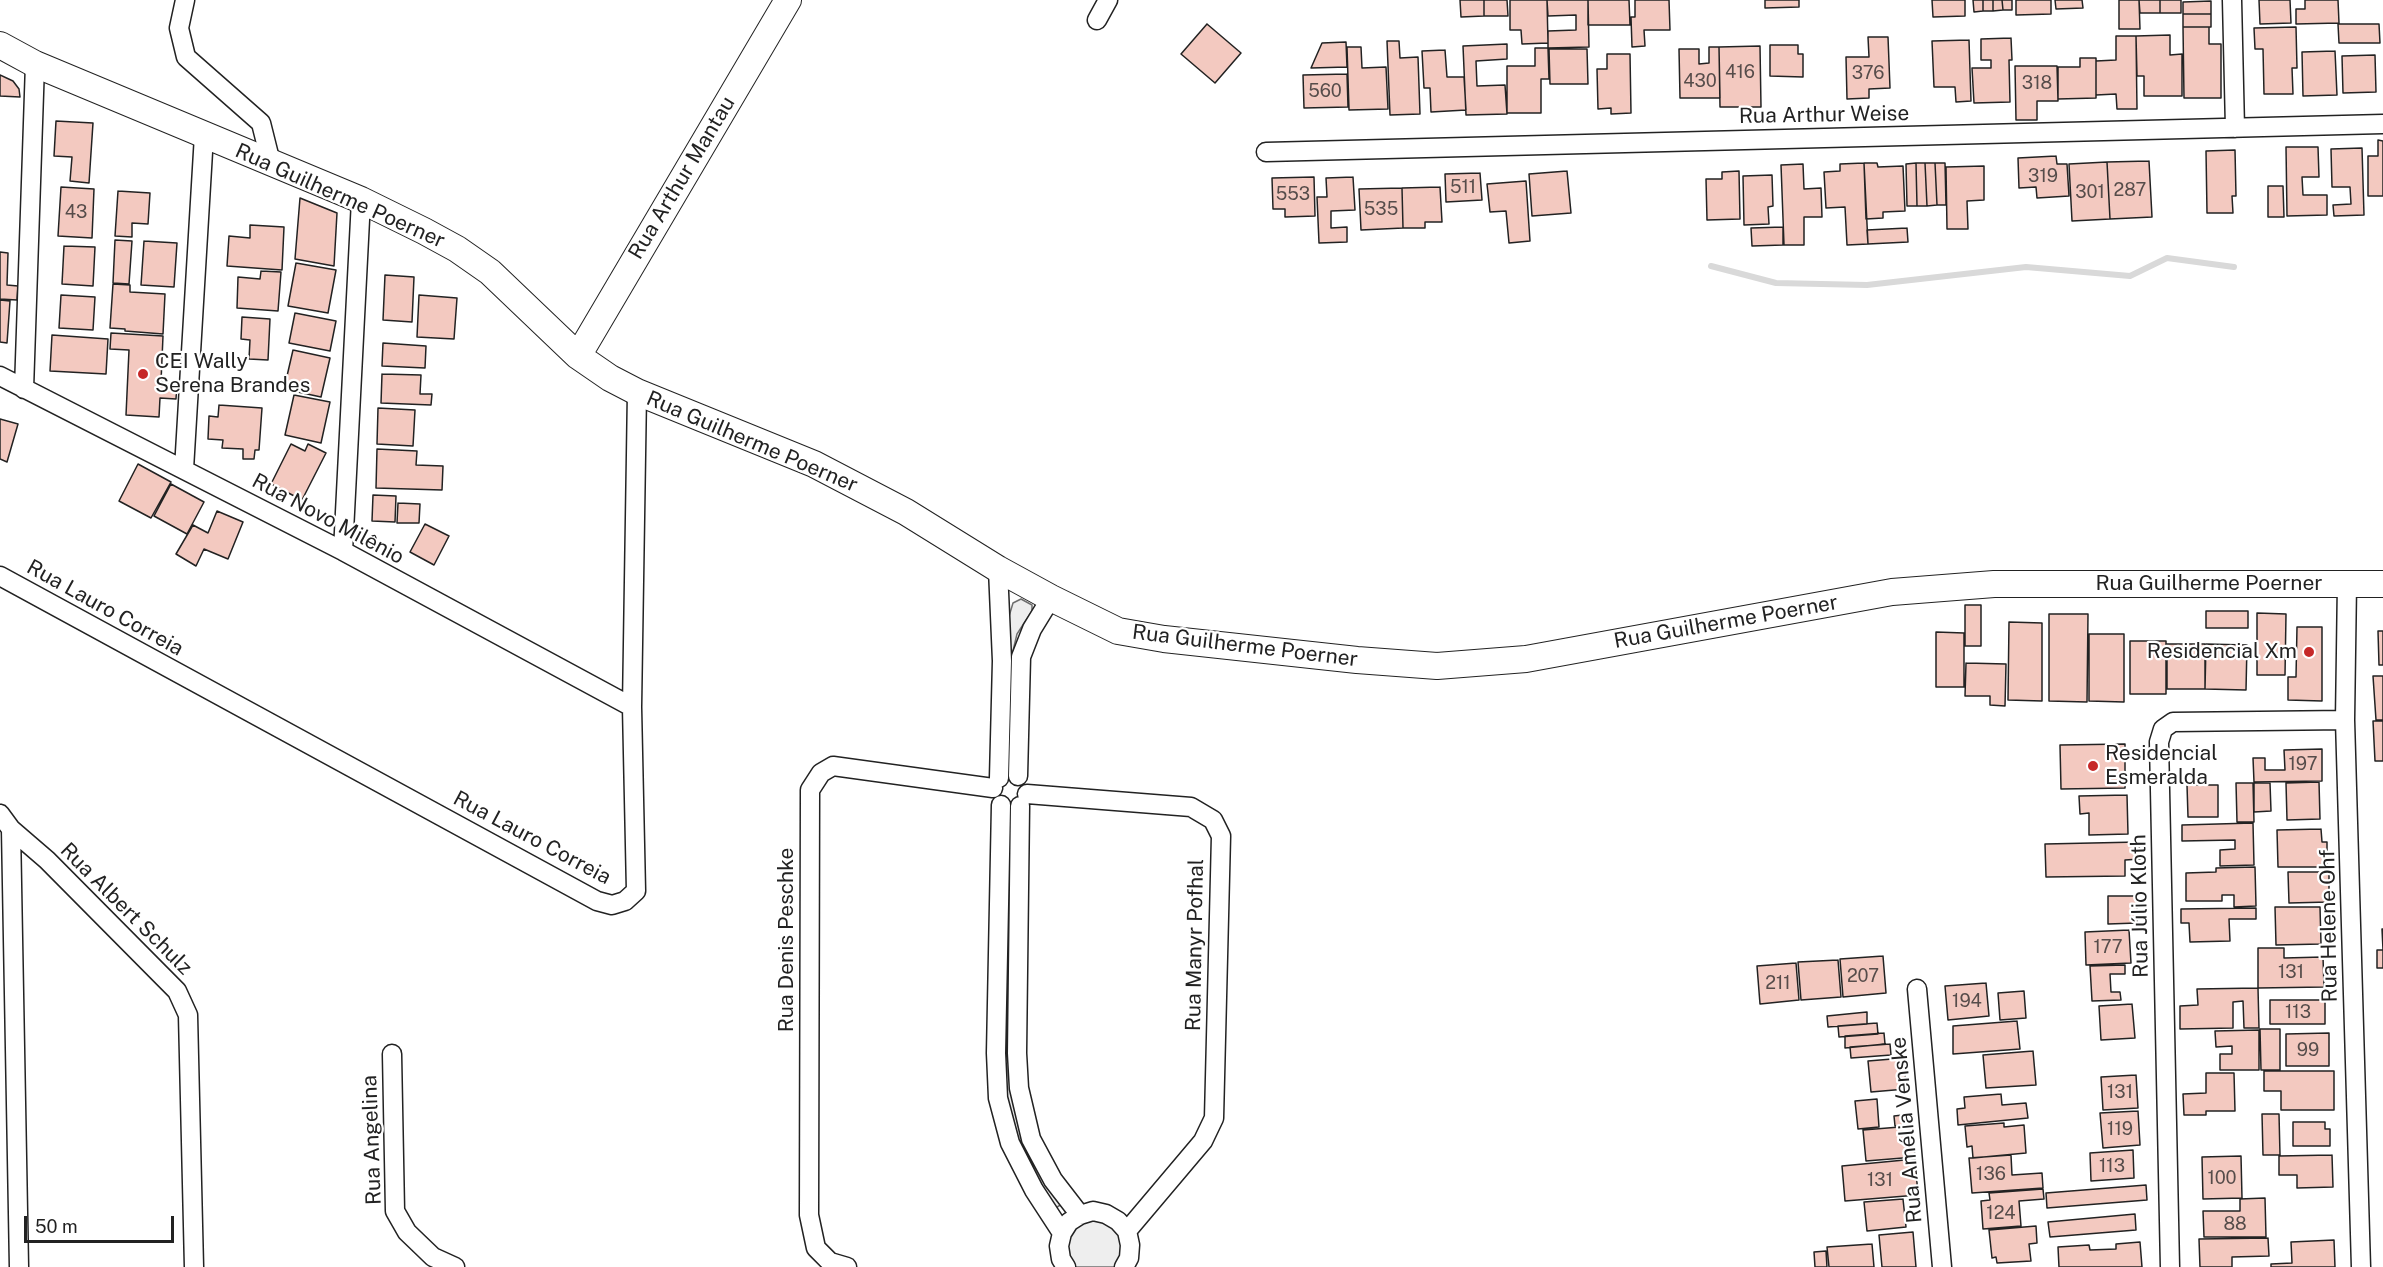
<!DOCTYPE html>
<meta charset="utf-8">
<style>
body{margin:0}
#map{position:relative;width:2383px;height:1267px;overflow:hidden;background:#fff;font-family:"Public Sans",sans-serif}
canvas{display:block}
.scale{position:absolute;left:24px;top:1216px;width:150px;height:27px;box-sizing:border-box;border:3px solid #222;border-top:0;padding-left:8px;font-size:18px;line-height:21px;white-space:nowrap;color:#222;-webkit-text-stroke:4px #fff;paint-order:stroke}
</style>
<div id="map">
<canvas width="2383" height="1267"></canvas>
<div class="scale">50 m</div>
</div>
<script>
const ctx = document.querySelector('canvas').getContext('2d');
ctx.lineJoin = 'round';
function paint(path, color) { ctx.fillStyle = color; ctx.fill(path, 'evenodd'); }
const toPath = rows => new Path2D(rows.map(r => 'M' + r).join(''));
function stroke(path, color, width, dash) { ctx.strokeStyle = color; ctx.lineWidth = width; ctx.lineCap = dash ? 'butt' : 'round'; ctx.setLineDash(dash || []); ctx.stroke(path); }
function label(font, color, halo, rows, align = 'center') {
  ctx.font = font + ' "Public Sans",sans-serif'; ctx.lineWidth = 4.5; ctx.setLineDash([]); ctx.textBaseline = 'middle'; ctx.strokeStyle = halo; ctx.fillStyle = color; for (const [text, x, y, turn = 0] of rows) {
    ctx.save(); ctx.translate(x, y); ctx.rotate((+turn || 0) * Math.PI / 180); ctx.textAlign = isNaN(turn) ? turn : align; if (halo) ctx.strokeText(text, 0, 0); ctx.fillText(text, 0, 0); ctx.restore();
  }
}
const green = toPath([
 [1021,599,1032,605,1032,611,1017,634,1012,655,1012,761,1010,762,1007,760,1007,623,1013,603,1021,599],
 [1011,815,1013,817,1011,1076,1062,1204,1054,1209,1021,1146,1013,1126,1002,1078,1007,817,1011,815],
 [1095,1219,1115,1226,1124,1246,1117,1267,1074,1267,1068,1257,1067,1246,1069,1236,1075,1227,1084,1221,1095,1219]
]);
paint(green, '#eee');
stroke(green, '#6f6f6f', 1.5);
stroke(toPath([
 [1711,266,1776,283,1867,285,2026,267,2130,276,2167,258,2234,267]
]), '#d9d9d9', 6);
const building = toPath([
 [1460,0,1484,0,1484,16,1461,17,1460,0],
 [1484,0,1507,0,1508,16,1484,16,1484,0],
 [1510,0,1547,0,1548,43,1522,44,1521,30,1510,30,1510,0],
 [1547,0,1588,0,1589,47,1548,48,1548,31,1576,30,1576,15,1548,16,1547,0],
 [1588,0,1629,0,1630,25,1588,25,1588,0],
 [1635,0,1669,0,1670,30,1644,30,1645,46,1632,47,1631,17,1635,17,1635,0],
 [1765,0,1799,0,1799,7,1765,8,1765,0],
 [1932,0,1965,0,1965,16,1933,17,1932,0],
 [1973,0,1983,0,1983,11,1974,12,1973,0],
 [1983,0,1993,0,1993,11,1983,11,1983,0],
 [1993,0,2002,0,2003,10,1993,11,1993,0],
 [2002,0,2012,0,2012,10,2003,10,2002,0],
 [2016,0,2051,0,2051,14,2016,15,2016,0],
 [2055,0,2082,0,2083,8,2056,9,2055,0],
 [2119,0,2139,0,2140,29,2119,29,2119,0],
 [2139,0,2160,0,2160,13,2140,13,2139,0],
 [2160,0,2181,0,2181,13,2160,13,2160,0],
 [2259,0,2290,0,2291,23,2260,24,2259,0],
 [2305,0,2338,0,2339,23,2296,24,2296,9,2305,9,2305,0],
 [2211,1,2211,14,2183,14,2183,2,2211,1],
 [2183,14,2211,14,2211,27,2183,27,2183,14],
 [1207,24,1241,53,1215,83,1181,54,1207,24],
 [2338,24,2379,24,2380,43,2339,43,2338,24],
 [2183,27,2209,27,2209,44,2221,44,2221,98,2184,98,2183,27],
 [2296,27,2297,68,2292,68,2293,94,2264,94,2263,49,2255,49,2254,28,2296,27],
 [2170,35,2170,55,2182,54,2182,96,2144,96,2144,76,2137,76,2136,36,2170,35],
 [2116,36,2136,36,2137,109,2117,109,2116,94,2096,95,2096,61,2116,60,2116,36],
 [1868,37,1888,37,1890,88,1869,89,1869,98,1847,99,1846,57,1869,57,1868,37],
 [2011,38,2012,60,2009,60,2010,102,1974,103,1972,68,1991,68,1991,60,1981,60,1981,39,2011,38],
 [1969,40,1971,101,1956,102,1955,87,1934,87,1932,41,1969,40],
 [1387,41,1399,41,1400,58,1418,57,1420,114,1390,115,1387,41],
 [1346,42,1347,67,1311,68,1322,43,1346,42],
 [1507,44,1507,59,1476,61,1477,86,1505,85,1507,114,1466,115,1463,46,1507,44],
 [1770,45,1798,45,1798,54,1803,54,1803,77,1770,76,1770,45],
 [1760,46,1761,107,1720,107,1719,47,1760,46],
 [1347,47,1361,47,1362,68,1386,67,1388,109,1349,110,1347,47],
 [1709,47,1719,47,1720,98,1680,98,1679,49,1699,49,1699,64,1709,63,1709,47],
 [1535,48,1548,48,1549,79,1541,79,1541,113,1507,113,1507,66,1535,66,1535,48],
 [1549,49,1587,49,1588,84,1550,84,1549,49],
 [1445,50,1447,77,1464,77,1466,110,1431,112,1430,88,1424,88,1422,51,1445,50],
 [2335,51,2337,95,2303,96,2302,52,2335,51],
 [1607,54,1630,54,1631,113,1611,114,1611,108,1598,109,1597,69,1607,69,1607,54],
 [2375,55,2376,92,2343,93,2342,56,2375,55],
 [2080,58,2096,58,2096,98,2058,99,2058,67,2080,67,2080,58],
 [2015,66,2057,66,2058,101,2037,101,2037,120,2016,120,2015,66],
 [1347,74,1348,107,1304,108,1303,75,1347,74],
 [0,75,13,81,19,89,20,97,0,96,0,75],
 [56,121,93,123,89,183,70,181,72,157,54,156,56,121],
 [2378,140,2383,141,2383,196,2368,196,2368,156,2378,156,2378,140],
 [2286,147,2318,147,2319,177,2302,177,2303,195,2327,195,2327,215,2287,216,2286,147],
 [2362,148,2364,215,2334,216,2333,205,2351,204,2350,187,2332,187,2331,149,2362,148],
 [2235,150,2236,196,2232,196,2233,213,2207,213,2206,151,2235,150],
 [2056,156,2057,164,2067,164,2069,196,2037,198,2036,187,2019,188,2018,158,2056,156],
 [2149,161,2152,217,2110,219,2107,162,2149,161],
 [2107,162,2110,219,2072,221,2069,164,2107,162],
 [1864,163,1868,244,1847,245,1845,207,1826,208,1824,172,1840,171,1840,164,1864,163],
 [1864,163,1877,163,1878,167,1903,166,1905,211,1883,212,1883,218,1866,219,1864,163],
 [1916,163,1925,163,1927,206,1917,206,1916,163],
 [1916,163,1917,206,1907,206,1906,164,1916,163],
 [1925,163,1935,163,1937,205,1927,206,1925,163],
 [1935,163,1945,163,1946,205,1937,205,1935,163],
 [1803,164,1804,189,1821,188,1822,217,1804,217,1804,245,1784,245,1781,165,1803,164],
 [1984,166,1984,200,1967,201,1968,229,1947,229,1946,167,1984,166],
 [1567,171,1571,213,1532,216,1529,174,1567,171],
 [1739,171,1740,219,1707,220,1706,179,1722,179,1722,172,1739,171],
 [1480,173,1482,200,1446,202,1445,174,1480,173],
 [1772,175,1773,206,1768,207,1769,224,1744,225,1743,176,1772,175],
 [1314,177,1315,216,1285,217,1285,209,1273,209,1272,178,1314,177],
 [1353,177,1355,210,1331,211,1331,228,1347,227,1347,242,1319,243,1317,197,1327,197,1326,178,1353,177],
 [1526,181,1530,241,1509,243,1506,211,1490,212,1487,184,1526,181],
 [2268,186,2283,186,2284,217,2268,217,2268,186],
 [61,187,94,189,92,238,58,236,61,187],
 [1440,187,1442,222,1425,222,1425,228,1403,228,1402,188,1440,187],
 [1402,188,1403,228,1361,230,1359,189,1402,188],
 [118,191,150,193,148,224,132,223,132,237,115,236,118,191],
 [300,198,337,213,334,266,295,259,300,198],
 [250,225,284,227,282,270,227,266,229,236,250,238,250,225],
 [1783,227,1783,245,1752,246,1751,228,1783,227],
 [1907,228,1908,242,1868,244,1867,230,1907,228],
 [115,240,132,241,129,284,113,283,115,240],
 [144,241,177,243,174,287,141,285,144,241],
 [64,246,95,247,93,286,62,284,64,246],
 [0,252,8,253,7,285,18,286,17,300,0,299,0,252],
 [296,263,336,270,328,313,288,306,296,263],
 [261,271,281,272,278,311,237,308,238,277,260,279,261,271],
 [385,275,414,277,412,322,383,320,385,275],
 [113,284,130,285,130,292,165,294,163,334,125,331,125,329,110,328,113,284],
 [61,295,95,297,93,330,59,328,61,295],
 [419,295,457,298,454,339,417,337,419,295],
 [0,300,10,301,7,343,0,342,0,300],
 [295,313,336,321,330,351,289,343,295,313],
 [242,317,270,319,268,360,249,359,250,340,241,339,242,317],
 [111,333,163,336,161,382,177,383,176,399,160,398,159,417,126,415,129,350,110,349,111,333],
 [52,335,108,339,106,374,50,371,52,335],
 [383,343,426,346,425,368,382,366,383,343],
 [293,350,330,358,321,397,284,389,293,350],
 [382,374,421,375,420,394,432,394,431,405,381,403,382,374],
 [294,395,330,402,321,443,285,435,294,395],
 [219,405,262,408,259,450,255,450,254,459,243,459,243,449,222,448,223,440,208,439,209,416,218,417,219,405],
 [378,408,415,410,413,446,377,444,378,408],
 [0,419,18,424,7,462,0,459,0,419],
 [291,444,305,451,308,444,326,453,302,500,271,484,291,444],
 [377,449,417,451,416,465,443,466,442,490,376,488,377,449],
 [138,464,171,482,151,518,119,501,138,464],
 [171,484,204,502,187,534,154,516,171,484],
 [373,495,396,496,395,522,372,521,373,495],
 [398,503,420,504,419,523,397,523,398,503],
 [217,511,243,522,228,559,204,549,196,566,176,554,193,525,208,533,217,511],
 [425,524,449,536,434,565,410,552,425,524],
 [1965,605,1981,605,1981,646,1965,646,1965,605],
 [2206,611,2248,611,2248,628,2206,628,2206,611],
 [2257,613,2286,614,2285,675,2257,675,2257,613],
 [2049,614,2088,614,2087,702,2049,701,2049,614],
 [2009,622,2042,623,2042,701,2008,700,2009,622],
 [2297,627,2322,627,2322,701,2288,700,2288,677,2296,677,2297,627],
 [2378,631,2383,631,2383,665,2379,665,2378,631],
 [1936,632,1964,633,1964,687,1936,687,1936,632],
 [2089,634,2124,634,2124,702,2089,701,2089,634],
 [2130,641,2166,641,2166,694,2130,694,2130,641],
 [2167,644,2205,644,2205,689,2167,689,2167,644],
 [2206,644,2247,645,2246,690,2205,689,2206,644],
 [1966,663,2006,664,2005,706,1990,705,1990,696,1965,696,1966,663],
 [2373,676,2383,676,2383,720,2376,720,2373,676],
 [2373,721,2383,721,2383,761,2375,761,2373,721],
 [2125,744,2125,788,2061,789,2060,745,2125,744],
 [2322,749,2322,781,2254,782,2253,758,2265,758,2265,770,2285,770,2284,750,2322,749],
 [2319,782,2320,819,2287,820,2286,783,2319,782],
 [2236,783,2253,783,2254,822,2237,822,2236,783],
 [2254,783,2270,783,2271,811,2254,812,2254,783],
 [2187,785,2218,785,2218,817,2188,817,2187,785],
 [2127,795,2128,834,2089,835,2089,813,2080,814,2079,796,2127,795],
 [2253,823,2254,865,2220,866,2220,850,2235,849,2235,840,2182,841,2182,825,2253,823],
 [2321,829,2322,842,2327,842,2327,867,2278,867,2277,830,2321,829],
 [2139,842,2140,859,2125,860,2125,876,2046,877,2045,844,2139,842],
 [2255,867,2256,906,2234,907,2234,895,2222,895,2222,901,2186,901,2186,873,2216,872,2216,868,2255,867],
 [2288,872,2329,872,2329,902,2289,903,2288,872],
 [2108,896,2137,896,2137,923,2108,924,2108,896],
 [2275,907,2320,907,2321,944,2276,945,2275,907],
 [2256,908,2256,919,2229,919,2230,941,2190,942,2189,923,2181,923,2181,909,2256,908],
 [2382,929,2383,929,2383,968,2377,968,2377,950,2383,950,2382,929],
 [2129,930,2131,963,2086,965,2085,932,2129,930],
 [2258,948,2284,948,2284,958,2323,957,2324,987,2258,988,2258,948],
 [1883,956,1886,993,1843,997,1840,959,1883,956],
 [1838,960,1841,997,1801,1000,1798,962,1838,960],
 [1796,963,1799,1000,1760,1004,1757,966,1796,963],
 [2125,965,2125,974,2110,974,2111,992,2120,992,2121,1000,2092,1001,2090,966,2125,965],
 [1986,983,1989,1016,1948,1020,1945,986,1986,983],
 [2258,988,2259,1028,2244,1028,2243,1001,2233,1002,2233,1028,2180,1029,2180,1006,2198,1005,2197,989,2258,988],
 [2024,991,2026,1018,2000,1020,1998,993,2024,991],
 [2270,1000,2325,1000,2325,1024,2270,1024,2270,1000],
 [2132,1004,2135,1038,2101,1040,2099,1006,2132,1004],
 [1867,1012,1867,1024,1828,1027,1827,1016,1867,1012],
 [2017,1021,2020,1049,1953,1054,1953,1026,2017,1021],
 [1877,1023,1878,1034,1839,1037,1838,1026,1877,1023],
 [2260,1029,2280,1029,2280,1070,2261,1070,2260,1029],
 [2259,1030,2259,1070,2220,1070,2220,1054,2232,1054,2232,1046,2216,1047,2215,1031,2259,1030],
 [1884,1033,1885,1044,1845,1048,1845,1036,1884,1033],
 [2329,1033,2329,1066,2286,1066,2286,1034,2329,1033],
 [1890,1044,1891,1055,1851,1058,1850,1047,1890,1044],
 [2033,1051,2036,1085,1986,1088,1983,1055,2033,1051],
 [1904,1058,1906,1089,1871,1092,1868,1061,1904,1058],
 [2264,1071,2334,1071,2334,1110,2281,1110,2281,1091,2264,1091,2264,1071],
 [2206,1073,2234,1073,2235,1111,2206,1111,2206,1115,2184,1115,2183,1094,2206,1093,2206,1073],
 [2136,1075,2138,1108,2103,1110,2101,1077,2136,1075],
 [2001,1094,2002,1105,2026,1103,2028,1118,1958,1125,1957,1109,1965,1108,1964,1097,2001,1094],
 [1877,1099,1879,1127,1858,1129,1855,1101,1877,1099],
 [2138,1111,2140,1145,2103,1148,2100,1113,2138,1111],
 [1911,1114,1912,1125,1895,1126,1894,1116,1911,1114],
 [2262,1114,2279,1114,2280,1155,2263,1155,2262,1114],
 [2293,1122,2325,1122,2325,1129,2330,1129,2330,1146,2293,1146,2293,1122],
 [2004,1123,2004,1127,2024,1125,2026,1153,1973,1158,1972,1146,1967,1147,1965,1126,2004,1123],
 [1912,1126,1915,1157,1866,1161,1863,1130,1912,1126],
 [2133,1150,2134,1178,2091,1181,2090,1153,2133,1150],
 [2011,1155,2012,1175,2042,1173,2043,1188,1972,1193,1969,1158,2011,1155],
 [2332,1155,2333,1187,2297,1188,2297,1175,2279,1175,2279,1156,2332,1155],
 [2241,1156,2242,1198,2203,1199,2202,1157,2241,1156],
 [1915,1159,1918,1195,1845,1201,1842,1166,1915,1159],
 [2146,1185,2147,1200,2047,1208,2046,1193,2146,1185],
 [2043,1189,2044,1199,2019,1201,2021,1226,1983,1229,1981,1201,1990,1200,1989,1193,2043,1189],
 [2265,1198,2266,1237,2204,1237,2203,1211,2240,1211,2240,1199,2265,1198],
 [1903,1199,1906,1227,1867,1231,1864,1202,1903,1199],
 [2135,1214,2136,1230,2050,1237,2048,1222,2135,1214],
 [2036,1226,2037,1243,2029,1244,2031,1261,1997,1263,1996,1257,1992,1258,1989,1230,2036,1226],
 [1913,1232,1916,1267,1882,1267,1879,1235,1913,1232],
 [2268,1238,2269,1256,2232,1257,2232,1267,2200,1267,2199,1239,2268,1238],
 [2334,1240,2335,1267,2271,1267,2271,1264,2292,1263,2291,1242,2334,1240],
 [2140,1242,2142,1267,2059,1267,2058,1247,2089,1245,2090,1250,2116,1249,2116,1244,2140,1242],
 [1872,1244,1874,1267,1829,1267,1827,1247,1872,1244],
 [1826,1251,1827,1267,1815,1267,1814,1252,1826,1251]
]);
paint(building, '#f3c9c0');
stroke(building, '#222', 1.5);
const street = toPath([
 [185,0,179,28,186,57,261,123,271,163],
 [2232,0,2235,128],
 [1097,20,1108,0],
 [1266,152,2383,124],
 [0,376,343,551,632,707],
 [24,389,35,64],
 [184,469,204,135],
 [343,551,361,200],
 [998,569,1002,661,999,778],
 [0,576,597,901,612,905,625,901,636,891,632,707,637,392],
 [2347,583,2345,720,2361,1267],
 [1018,776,1021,657,1032,629,1051,598],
 [1027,794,1191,807,1213,820,1221,836,1214,1118,1203,1141,1127,1231],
 [1001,805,996,1053,998,1098,1010,1143,1034,1190,1062,1233],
 [1020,806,1017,1053,1019,1088,1031,1139,1053,1180,1080,1215],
 [0,814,11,829,47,860,177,991,188,1015,194,1267],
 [11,829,19,1267],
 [1917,989,1942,1267],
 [392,1054,395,1211,407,1232,433,1257,455,1267],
 [847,1267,830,1262,816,1248,809,1215,810,790,821,773,833,766,993,788],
 [1066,1267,1061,1259,1059,1246,1062,1233,1069,1222,1080,1215,1093,1211,1106,1214,1118,1221,1127,1231,1130,1245,1129,1258,1124,1267],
 [2170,1267,2159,742,2163,729,2173,722,2345,720]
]);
const secondary = toPath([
 [0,45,35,64,361,200,424,231,457,249,490,272,578,356,610,378,637,392,814,464,906,512,998,569,1051,598,1118,631,1164,639,1357,660,1437,666,1526,659,1892,592,1994,584,2383,584],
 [578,356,788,0]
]);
stroke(street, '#222', 21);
stroke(secondary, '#222', 28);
stroke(street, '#fff', 18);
stroke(secondary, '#fff', 26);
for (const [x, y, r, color] of [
 [143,374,6,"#c62828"],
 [2309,652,6,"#c62828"],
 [2093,766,6,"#c62828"]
]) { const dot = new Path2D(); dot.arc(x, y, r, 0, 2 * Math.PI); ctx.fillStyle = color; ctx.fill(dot); stroke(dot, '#fff', 2); }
label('18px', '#564c4a', null, [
 ["416",1740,72],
 ["376",1868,73],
 ["430",1700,81],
 ["318",2037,83],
 ["560",1325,91],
 ["319",2043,176],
 ["511",1463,187],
 ["287",2130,190],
 ["301",2090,192],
 ["553",1293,194],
 ["535",1381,209],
 ["43",76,212],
 ["197",2303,764],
 ["177",2108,947],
 ["131",2291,972],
 ["207",1863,976],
 ["211",1778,983],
 ["194",1967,1001],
 ["113",2298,1012],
 ["99",2308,1050],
 ["131",2120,1092],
 ["119",2120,1129],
 ["113",2112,1166],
 ["136",1991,1174],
 ["100",2222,1178],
 ["131",1880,1180],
 ["124",2001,1213],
 ["88",2235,1224]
]);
label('21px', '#222', '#fff', [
 ["Rua Arthur Weise",1824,115,-1],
 ["Rua Arthur Mantau",682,178,-59],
 ["Rua Guilherme Poerner",340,196,24],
 ["Rua Guilherme Poerner",752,442,23],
 ["Rua Novo Milênio",328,519,28],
 ["Rua Guilherme Poerner",2209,584],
 ["Rua Lauro Correia",105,608,29],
 ["Rua Guilherme Poerner",1726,622,-10],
 ["Rua Guilherme Poerner",1245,646,7],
 ["Rua Lauro Correia",532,838,28],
 ["Rua Júlio Kloth",2140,906,-91],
 ["Rua Albert Schulz",126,909,45],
 ["Rua Helene Ohf",2329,926,-91],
 ["Rua Denis Peschke",787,940,-90],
 ["Rua Manyr Pofhal",1195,945,-89],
 ["Rua Amélia Venske",1907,1130,-95],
 ["Rua Angelina",372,1140,-92]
]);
label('21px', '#222', '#fff', [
 ["CEI Wally",155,362],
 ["Serena Brandes",155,386],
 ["Residencial Xm",2297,652,"right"],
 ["Residencial",2105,754],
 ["Esmeralda",2105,778]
], 'left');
</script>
